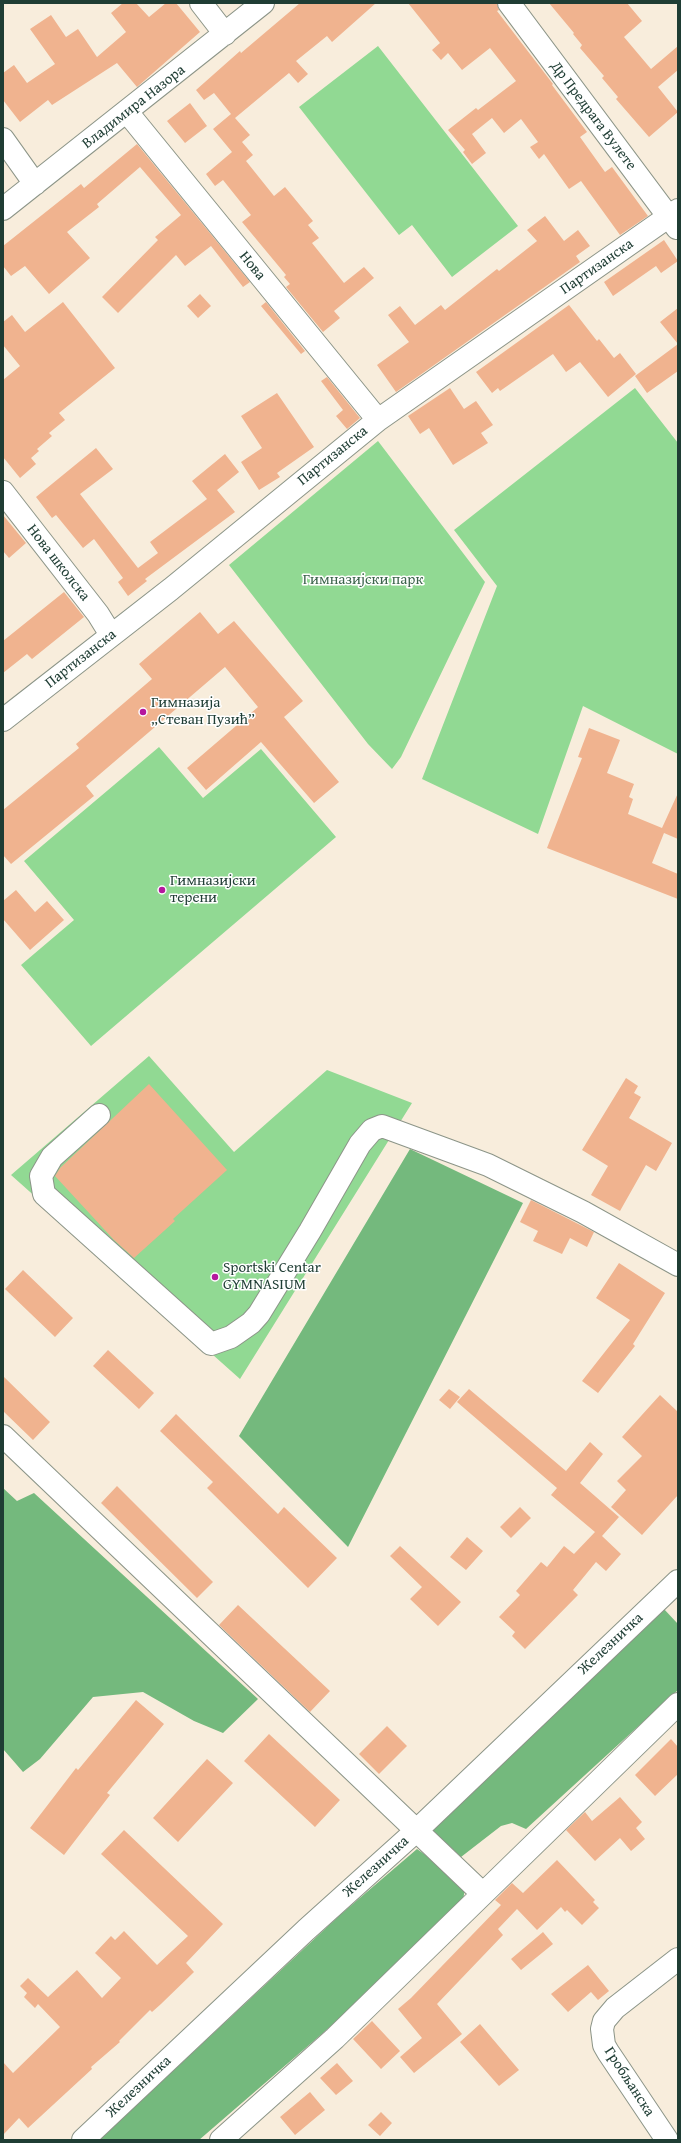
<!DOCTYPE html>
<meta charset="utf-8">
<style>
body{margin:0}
#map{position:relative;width:681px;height:2143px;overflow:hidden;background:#f8eddc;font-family:"Gentium Book Plus",serif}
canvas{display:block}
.frame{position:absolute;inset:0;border:4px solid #1f3d34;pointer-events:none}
</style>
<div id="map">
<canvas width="681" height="2143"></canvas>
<div class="frame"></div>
</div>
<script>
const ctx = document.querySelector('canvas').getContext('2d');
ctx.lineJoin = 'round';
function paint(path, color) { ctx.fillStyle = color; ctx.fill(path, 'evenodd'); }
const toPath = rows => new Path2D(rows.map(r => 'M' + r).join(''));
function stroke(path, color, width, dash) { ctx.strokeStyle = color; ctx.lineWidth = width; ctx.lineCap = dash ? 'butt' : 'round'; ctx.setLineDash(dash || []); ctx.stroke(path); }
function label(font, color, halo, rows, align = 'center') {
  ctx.font = font + ' "Gentium Book Plus",serif'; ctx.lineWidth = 3; ctx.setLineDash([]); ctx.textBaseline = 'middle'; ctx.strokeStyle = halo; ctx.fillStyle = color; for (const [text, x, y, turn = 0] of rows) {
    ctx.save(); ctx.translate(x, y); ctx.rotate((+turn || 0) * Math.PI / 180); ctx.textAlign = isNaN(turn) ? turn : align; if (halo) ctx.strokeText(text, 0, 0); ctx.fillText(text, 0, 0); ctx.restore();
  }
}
paint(toPath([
 [378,46,518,226,452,277,412,225,399,235,299,107],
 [635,388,678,443,678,754,583,706,538,834,422,779,497,586,454,530],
 [378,441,485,582,401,757,392,769,368,744,229,565],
 [159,747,203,798,261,749,336,837,91,1046,21,965,74,920,24,861],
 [149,1056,234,1152,327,1070,412,1103,240,1379,11,1175]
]), '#91d993');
paint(toPath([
 [410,1149,523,1203,348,1547,239,1436],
 [3,1488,17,1501,34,1493,258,1699,223,1733,194,1721,143,1692,93,1697,40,1759,23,1772,3,1749],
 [663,1608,678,1624,678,1690,526,1829,512,1823,501,1826,461,1857,431,1829],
 [417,1849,448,1871,465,1889,463,1900,353,2007,199,2140,99,2140,340,1915]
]), '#74b97d');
paint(toPath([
 [123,3,136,3,149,17,166,3,176,3,200,32,137,87,117,63,52,105,48,100,20,122,3,100,3,73,14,65,27,83,55,64,30,29,51,15,66,37,78,29,97,57,126,32,111,13],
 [300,3,376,3,332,42,327,36,296,61,308,74,298,83,289,73,235,118,250,135,242,142,253,155,246,161,274,196,285,187,313,221,308,225,319,238,312,243,344,283,364,267,374,278,334,311,340,318,323,332,286,287,290,284,284,277,286,275,242,222,251,215,223,180,215,186,206,174,232,152,213,129,231,114,214,93,204,100,196,90,240,51,241,53],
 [408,3,497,3,499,10,497,11,553,84,552,85,587,132,580,137,605,172,612,167,648,216,620,235,581,181,569,189,544,154,539,159,530,147,538,142,521,119,504,133,492,118,472,134,486,153,472,164,463,152,465,150,448,130,476,108,478,110,516,81,490,48,462,70,448,53,441,60,432,50,440,43],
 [549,3,627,3,642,21,624,37,651,69,678,46,678,70,658,87,678,112,649,137,616,99,618,97,602,78,604,76,580,48,582,45,573,34,574,33],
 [190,103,207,126,185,143,167,121],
 [137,144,250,282,243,287,211,246,185,266,176,255,118,313,102,297,158,240,155,237,181,215,140,167,97,204,99,207,67,232,90,258,49,294,25,266,11,276,3,266,3,246,81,184,84,188],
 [545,216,564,241,578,230,590,246,576,256,580,262,396,392,377,365,409,342,388,315,400,306,415,325,441,305,445,310,497,269,499,271,537,241,527,230],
 [664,240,678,261,661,273,656,266,613,296,604,282],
 [200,294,211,306,198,318,187,306],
 [63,302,115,368,59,413,65,420,49,433,52,436,37,449,39,451,31,458,36,464,20,478,3,457,3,380,20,366,3,345,3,322,12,315,25,332],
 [266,302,305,351,301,354,261,306],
 [569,305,597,341,599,339,614,358,620,353,636,374,608,397,580,362,566,372,553,354,500,391,498,388,492,393,476,372],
 [678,308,678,371,647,393,635,376,678,344,660,322],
 [327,377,360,418,347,429,336,416,343,410,321,381],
 [450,388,464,409,476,401,493,425,481,433,488,443,453,465,429,428,420,434,408,416],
 [277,393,314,447,277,473,280,477,259,490,241,462,262,448,241,416],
 [96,448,113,469,80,494,138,568,158,553,150,542,207,499,192,481,225,454,239,472,217,490,235,512,145,579,147,581,128,596,118,582,123,578,94,539,83,548,56,515,52,518,36,497],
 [3,515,26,543,9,558,3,551],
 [64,592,84,617,32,659,27,654,3,673,3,641],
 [200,612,218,634,234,621,303,701,284,717,339,782,314,803,261,742,206,790,187,768,258,707,225,667,86,786,94,796,11,864,3,855,3,810,79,748,76,744,152,679,139,664],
 [589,728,620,740,607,773,634,784,629,797,633,799,628,814,662,828,678,793,678,839,664,833,652,863,678,874,678,899,547,848,582,758,578,757],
 [16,890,35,912,47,901,64,920,30,950,3,919,3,901],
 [626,1078,638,1086,634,1093,641,1097,629,1118,672,1143,656,1171,646,1165,620,1211,591,1195,608,1166,582,1150],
 [149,1084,227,1170,173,1219,175,1221,134,1258,114,1240,55,1176,60,1168],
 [531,1200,594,1232,587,1247,570,1238,562,1254,533,1241,538,1231,520,1222],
 [619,1263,665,1293,633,1344,635,1346,598,1393,582,1381,630,1320,596,1298],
 [23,1270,73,1318,55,1337,5,1289],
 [108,1350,154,1393,139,1409,93,1366],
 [3,1376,50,1422,33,1440,3,1411],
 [449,1389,460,1397,450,1409,439,1400],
 [469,1389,566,1471,590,1442,603,1454,580,1483,619,1517,602,1536,621,1554,606,1571,596,1562,573,1590,578,1595,525,1649,512,1636,515,1632,499,1617,520,1595,516,1591,541,1562,547,1567,564,1546,574,1554,595,1532,551,1495,557,1488,457,1402],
 [660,1395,678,1412,678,1495,642,1535,611,1507,626,1490,617,1481,642,1456,622,1437],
 [176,1414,278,1514,284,1507,337,1558,308,1588,207,1488,213,1482,160,1431],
 [117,1486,213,1582,197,1598,101,1503],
 [520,1507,531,1518,511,1538,500,1527],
 [467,1537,483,1551,466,1570,450,1557],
 [400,1546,461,1602,438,1626,410,1599,422,1587,390,1556],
 [238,1605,330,1691,310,1712,219,1625],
 [136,1700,164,1724,107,1793,110,1795,64,1855,30,1828,76,1768,78,1770],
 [387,1726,407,1746,379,1774,359,1754],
 [269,1734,340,1800,315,1827,244,1761],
 [671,1739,678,1747,678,1774,655,1796,635,1775],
 [207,1759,233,1783,178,1842,153,1818],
 [620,1797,642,1822,636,1828,645,1839,631,1851,620,1838,595,1861,566,1830,585,1812,592,1821],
 [124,1830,223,1924,186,1963,194,1972,161,2004,152,2012,150,2010,119,2041,120,2042,91,2067,92,2069,28,2128,19,2118,3,2135,3,2062,13,2073,60,2027,38,2004,35,2008,24,1997,27,1993,20,1986,28,1978,48,1997,77,1970,102,1998,121,1978,95,1953,111,1936,115,1940,124,1931,157,1965,188,1936,101,1854],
 [557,1860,595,1900,593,1902,599,1908,582,1925,567,1910,565,1912,561,1907,537,1930,517,1909,498,1929,503,1935,437,2004,462,2034,414,2073,400,2057,422,2038,398,2009,411,1998,501,1905,495,1900,512,1883,523,1893],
 [543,1932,553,1944,521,1970,511,1959],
 [588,1965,609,1991,598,2000,591,1992,568,2012,551,1994],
 [372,2021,400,2051,381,2069,353,2039],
 [480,2024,519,2070,499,2086,460,2042],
 [337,2063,353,2081,336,2095,320,2078],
 [310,2092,325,2110,295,2135,280,2117],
 [381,2112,392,2123,380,2136,368,2125]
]), '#f0b38f');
const minor = toPath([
 [201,3,225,34],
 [509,3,677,228],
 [127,112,378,420],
 [3,139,35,184],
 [3,209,263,3],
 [3,492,98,614,111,635],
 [3,720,171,589,378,420,678,210],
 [99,1115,52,1157,41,1176,44,1194,211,1344,231,1337,251,1323,259,1314,310,1231,360,1144,372,1130,382,1126,488,1165,583,1212,678,1265],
 [3,1436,483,1894],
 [83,2140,306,1930,416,1831,678,1581],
 [221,2140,335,2038,678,1704],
 [667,2140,608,2052,604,2045,602,2029,604,2021,615,2008,678,1959]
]);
stroke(minor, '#8c9588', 24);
stroke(minor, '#fff', 22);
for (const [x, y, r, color] of [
 [143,712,4,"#b5179e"],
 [162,890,4,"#b5179e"],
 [215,1277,4,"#b5179e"]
]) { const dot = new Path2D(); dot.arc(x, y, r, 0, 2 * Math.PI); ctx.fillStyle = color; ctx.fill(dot); stroke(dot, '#fff', 1.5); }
label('15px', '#1f3d34', '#fff', [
 ["Владимира Назора",134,107,-38],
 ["Др Предрага Вулете",593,116,53],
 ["Нова",252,266,51],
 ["Партизанска",597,267,-35],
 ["Партизанска",333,456,-39],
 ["Нова школска",58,563,52],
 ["Партизанска",81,659,-38],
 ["Железничка",611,1644,-43],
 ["Железничка",376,1867,-42],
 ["Гробљанска",629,2082,57],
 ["Железничка",139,2087,-43]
]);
label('15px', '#3c644c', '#fff', [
 ["Гимназијски парк",363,580]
]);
label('15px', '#1f3d34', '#fff', [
 ["Гимназија",151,703],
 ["„Стеван Пузић”",151,720],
 ["Гимназијски",170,881],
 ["терени",170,898],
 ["Sportski Centar",223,1268],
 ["GYMNASIUM",223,1285]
], 'left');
</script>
